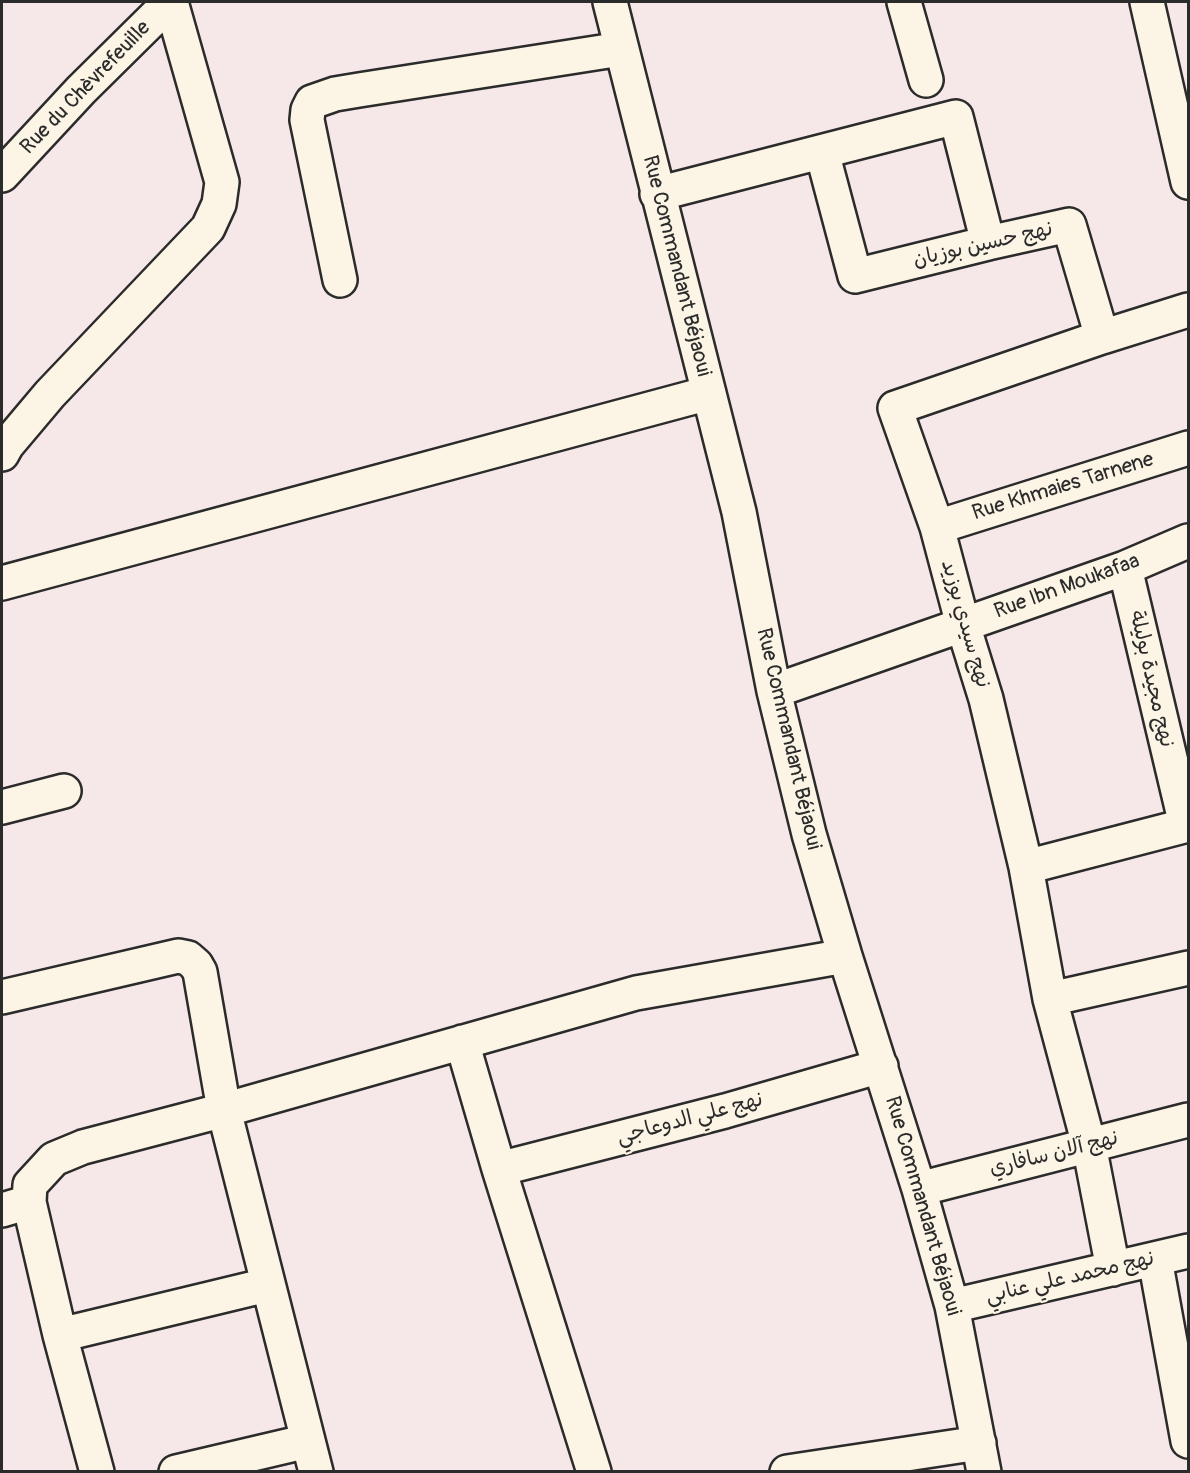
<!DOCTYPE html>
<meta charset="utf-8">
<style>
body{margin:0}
#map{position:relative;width:1190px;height:1473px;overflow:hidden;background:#f6e7e9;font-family:Pangolin,sans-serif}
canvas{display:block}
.frame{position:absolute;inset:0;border:3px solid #2b2b2b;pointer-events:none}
</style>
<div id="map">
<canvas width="1190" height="1473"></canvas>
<div class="frame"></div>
</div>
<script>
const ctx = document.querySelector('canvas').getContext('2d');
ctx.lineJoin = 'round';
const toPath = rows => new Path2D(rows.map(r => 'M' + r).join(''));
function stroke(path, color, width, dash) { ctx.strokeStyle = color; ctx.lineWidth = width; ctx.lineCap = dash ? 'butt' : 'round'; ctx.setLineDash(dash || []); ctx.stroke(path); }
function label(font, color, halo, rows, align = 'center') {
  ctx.font = font + ' Pangolin,"Playpen Sans Arabic",sans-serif'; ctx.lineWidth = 4.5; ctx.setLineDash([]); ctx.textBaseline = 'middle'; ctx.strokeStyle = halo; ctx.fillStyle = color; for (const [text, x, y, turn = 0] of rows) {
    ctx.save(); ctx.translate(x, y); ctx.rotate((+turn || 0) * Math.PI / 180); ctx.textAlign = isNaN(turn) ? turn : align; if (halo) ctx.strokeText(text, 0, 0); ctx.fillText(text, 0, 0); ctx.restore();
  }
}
const minor = toPath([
 [610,2,739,512,774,691,809,834,845,956,919,1189,952,1306,984,1472],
 [904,2,926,80],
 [1147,2,1188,182],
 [822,152,855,276,988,243,1069,225,1102,337],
 [2,175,81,90,170,2],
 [657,194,956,117,988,243],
 [340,280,307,120,308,110,312,102,335,94,359,90,621,49],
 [2,454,7,445,50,394,208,228,219,204,222,182,171,2],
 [937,527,1188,448],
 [1125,568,1186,825],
 [2,583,709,393],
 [774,691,1125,568,1188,541],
 [2,807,64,791],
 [1026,867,1188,825],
 [2,997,178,956,188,958,196,965,200,972,224,1110,316,1472],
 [1050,999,1188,968],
 [462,1042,499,1169,594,1472],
 [499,1169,725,1111,881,1066],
 [919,1189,1188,1120],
 [2,1210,29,1202],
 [1155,1259,1188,1441],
 [1113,1269,1089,1145,1050,999,1026,867,986,699,963,625,937,527,895,408,1102,337,1188,310],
 [952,1306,1188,1251],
 [60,1335,267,1285],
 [97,1472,60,1335,29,1202,30,1185,54,1159,83,1147,224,1110,636,993,845,956],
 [176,1472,308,1441],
 [787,1472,979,1443]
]);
stroke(minor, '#2b2b2b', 38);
stroke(minor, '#fcf5e5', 33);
label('21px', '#2b2b2b', '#fcf5e5', [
 ["Rue du Chèvrefeuille",86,88,-46],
 ["نهج حسين بوزيان",983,245,-13],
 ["Rue Commandant Béjaoui",676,266,76],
 ["Rue Khmaies Tarnene",1063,487,-17],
 ["Rue Ibn Moukafaa",1067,587,-20],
 ["نهج سيدي بوزيد",965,624,74],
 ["نهج مجيدة بوليلة",1151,679,77],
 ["Rue Commandant Béjaoui",788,739,77],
 ["نهج علي الدوعاجي",690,1119,-15],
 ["نهج آلان سافاري",1054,1154,-14],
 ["Rue Commandant Béjaoui",922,1206,74],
 ["نهج محمد علي عنابي",1070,1278,-13]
]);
</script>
